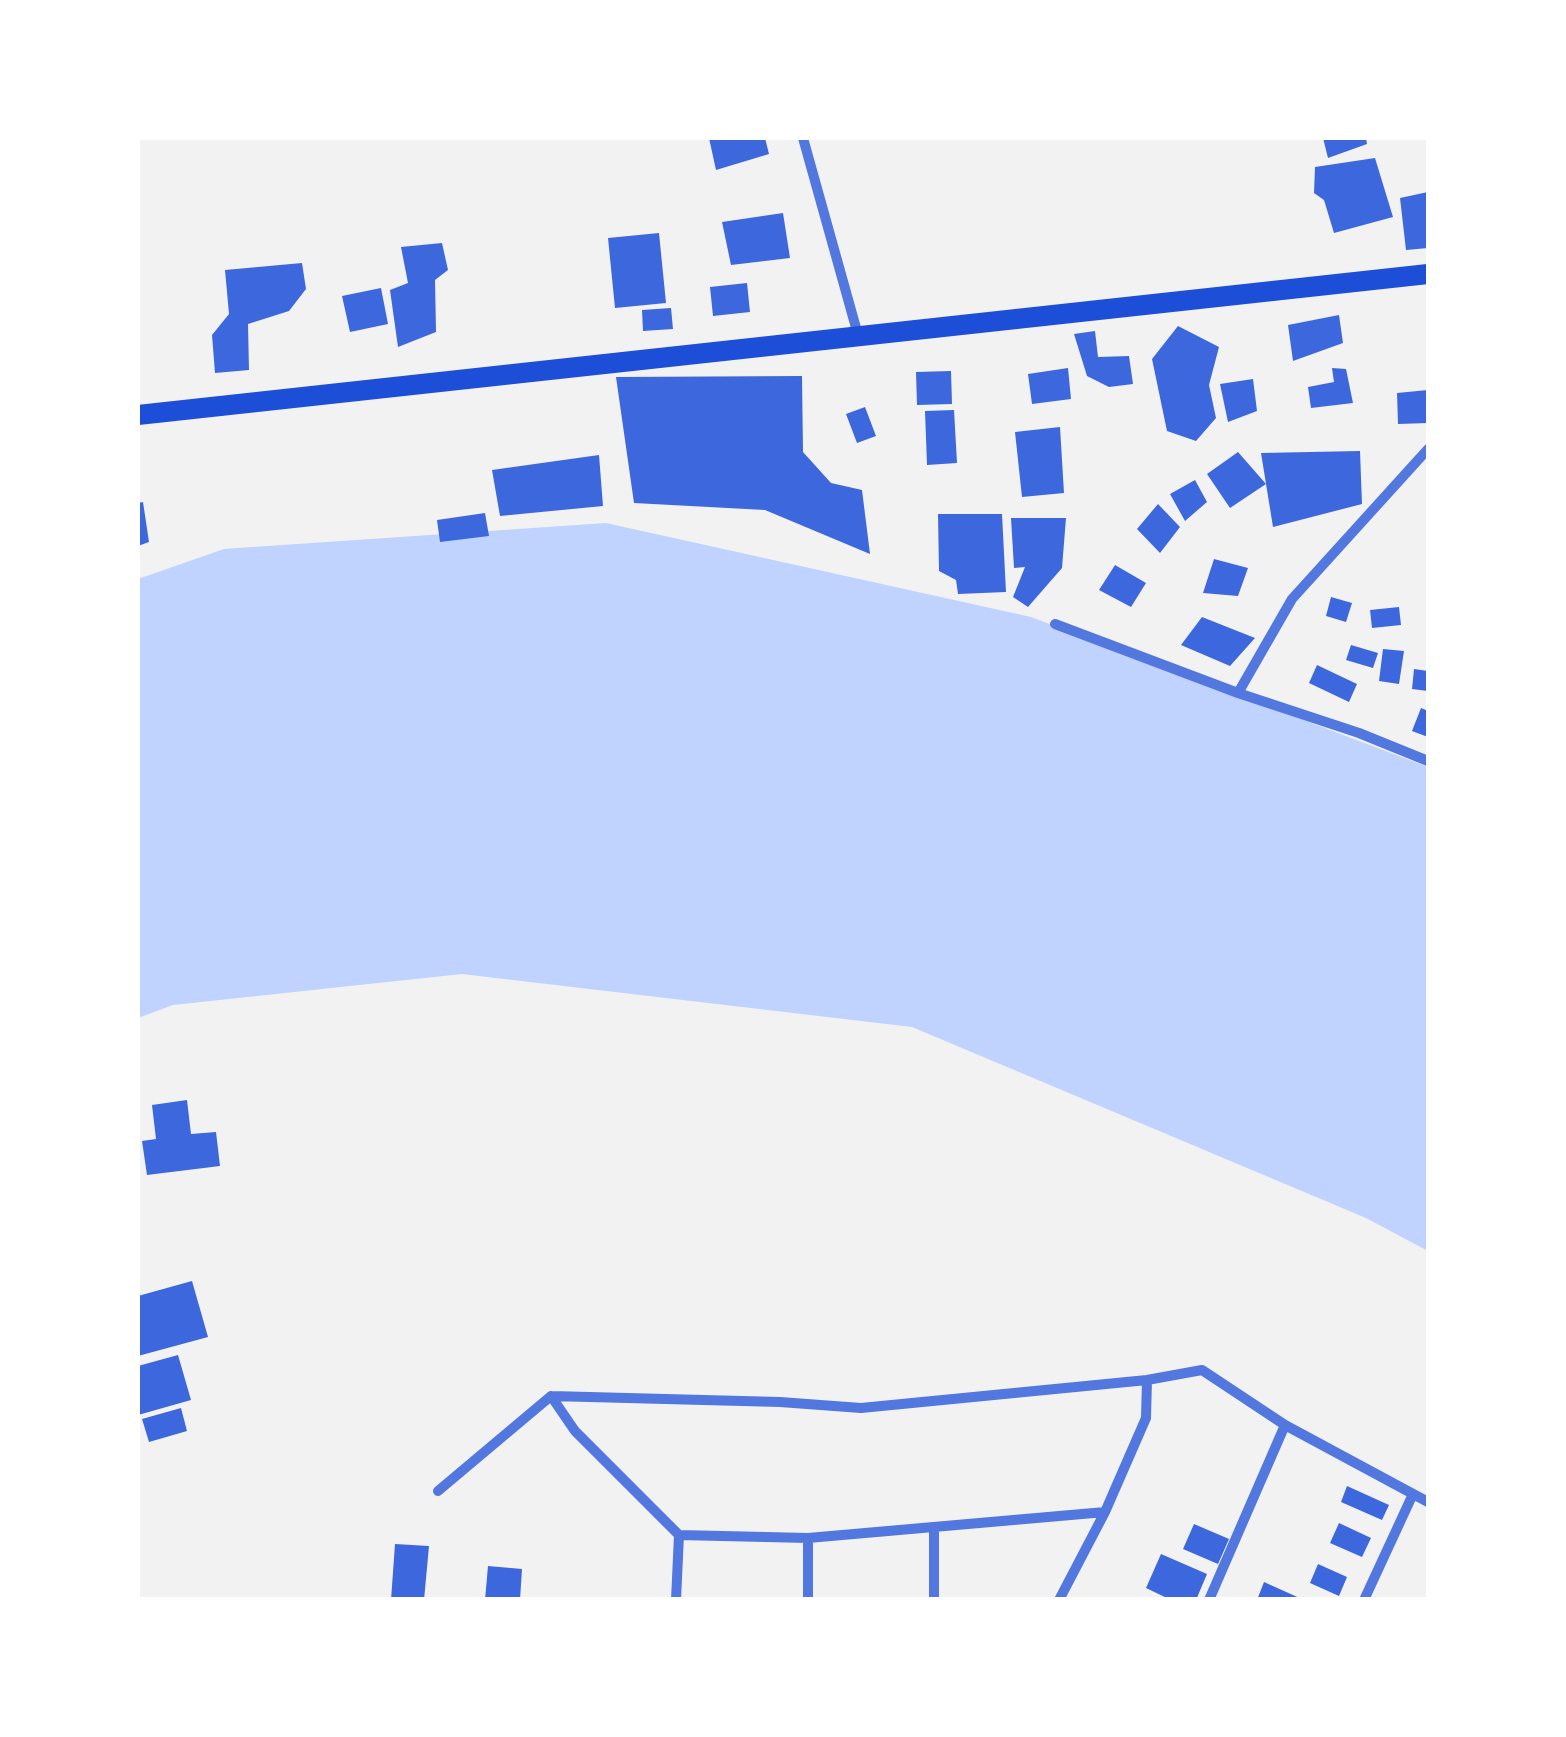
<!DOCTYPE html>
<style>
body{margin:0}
#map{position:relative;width:1566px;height:1737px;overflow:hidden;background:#f2f2f2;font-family:"Work Sans",sans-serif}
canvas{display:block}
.frame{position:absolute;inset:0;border:140px solid #fff;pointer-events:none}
</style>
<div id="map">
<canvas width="1566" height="1737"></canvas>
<div class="frame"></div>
</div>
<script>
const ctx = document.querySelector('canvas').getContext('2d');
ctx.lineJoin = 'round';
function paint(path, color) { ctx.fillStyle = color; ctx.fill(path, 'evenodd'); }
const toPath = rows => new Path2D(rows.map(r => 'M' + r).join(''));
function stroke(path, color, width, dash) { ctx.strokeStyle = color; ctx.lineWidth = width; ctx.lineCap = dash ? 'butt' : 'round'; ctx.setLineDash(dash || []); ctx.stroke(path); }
paint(toPath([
 [606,523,1031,617,1428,767,1428,1251,1366,1218,912,1027,462,974,173,1005,138,1018,138,579,224,549]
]), '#bfd3fe');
paint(toPath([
 [709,138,765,138,769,154,716,170],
 [1323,138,1366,138,1367,144,1328,158],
 [1375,158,1393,217,1334,233,1324,200,1314,193,1315,167],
 [1428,192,1428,248,1406,250,1400,198],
 [783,213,790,258,731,265,722,222],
 [659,233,666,303,615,308,608,238],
 [442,243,448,270,435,280,436,332,398,347,390,290,408,283,401,247],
 [302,263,306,289,289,311,248,324,249,370,215,373,212,335,229,314,225,270],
 [747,283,750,312,713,316,710,287],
 [381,288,388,324,350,332,342,296],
 [671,308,673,329,643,331,642,310],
 [1339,315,1343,343,1293,361,1288,325],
 [1178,326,1219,347,1209,385,1216,418,1196,441,1167,431,1152,359],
 [1095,331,1098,357,1129,356,1133,384,1109,387,1087,376,1074,334],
 [1068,368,1071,399,1032,404,1028,374],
 [1332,368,1346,369,1353,403,1311,408,1308,387,1334,382],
 [951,371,952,404,917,405,916,372],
 [802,376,803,452,831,483,862,490,870,554,765,510,634,503,616,377],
 [1253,379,1257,411,1228,422,1220,384],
 [1428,390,1428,423,1398,424,1397,393],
 [865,407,876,436,857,443,846,414],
 [954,410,957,463,927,465,925,411],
 [1060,427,1064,493,1022,497,1015,432],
 [1360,451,1362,504,1273,527,1261,453],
 [1238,452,1266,484,1230,508,1207,474],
 [599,455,603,506,500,516,492,470],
 [1195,480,1207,502,1185,521,1170,494],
 [143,502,149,542,138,546,138,503],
 [1158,504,1180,527,1160,553,1137,529],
 [485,513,489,536,440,542,437,520],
 [938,514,1002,514,1006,592,958,594,956,580,939,571],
 [1011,518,1066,518,1062,568,1028,607,1013,597,1025,567,1014,568],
 [1214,559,1248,568,1238,596,1203,593],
 [1115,565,1146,583,1131,607,1099,590],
 [1331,597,1352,603,1346,622,1326,616],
 [1399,607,1401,625,1372,628,1370,610],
 [1202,617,1255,638,1230,666,1181,645],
 [1351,645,1378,653,1373,668,1346,660],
 [1383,649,1404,651,1399,684,1379,681],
 [1317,665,1357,684,1349,702,1309,683],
 [1414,669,1428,671,1428,691,1412,689],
 [1421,708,1428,711,1428,737,1412,731],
 [187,1100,191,1134,216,1132,220,1166,147,1175,142,1141,156,1139,152,1105],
 [192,1281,208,1337,138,1356,138,1296],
 [178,1355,191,1400,138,1415,138,1366],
 [181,1408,187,1431,149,1442,142,1419],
 [1347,1486,1389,1505,1382,1520,1341,1502],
 [1339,1523,1371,1538,1362,1557,1330,1543],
 [1194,1524,1229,1539,1218,1564,1183,1549],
 [395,1544,429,1546,424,1600,391,1600],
 [1161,1554,1207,1574,1196,1600,1171,1600,1146,1588],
 [1318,1564,1347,1577,1339,1596,1310,1583],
 [488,1566,522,1569,520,1600,485,1600],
 [1264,1582,1304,1600,1257,1600]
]), '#3d67dc');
stroke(toPath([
 [803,138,858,335],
 [1428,449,1292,599,1238,693,1359,733,1428,761],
 [1055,624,1238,693],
 [551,1396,575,1431,679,1535,808,1538,1105,1512],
 [438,1491,551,1396,780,1402,861,1408,1147,1380,1202,1370,1285,1425],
 [934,1528,934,1600],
 [808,1538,808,1600],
 [676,1600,679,1535],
 [1059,1600,1105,1512,1146,1418,1147,1380],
 [1209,1600,1285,1425,1428,1502],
 [1364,1600,1413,1494]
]), '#5277de', 10);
stroke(toPath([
 [138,415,1428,274]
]), '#1d4ed8', 20);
</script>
